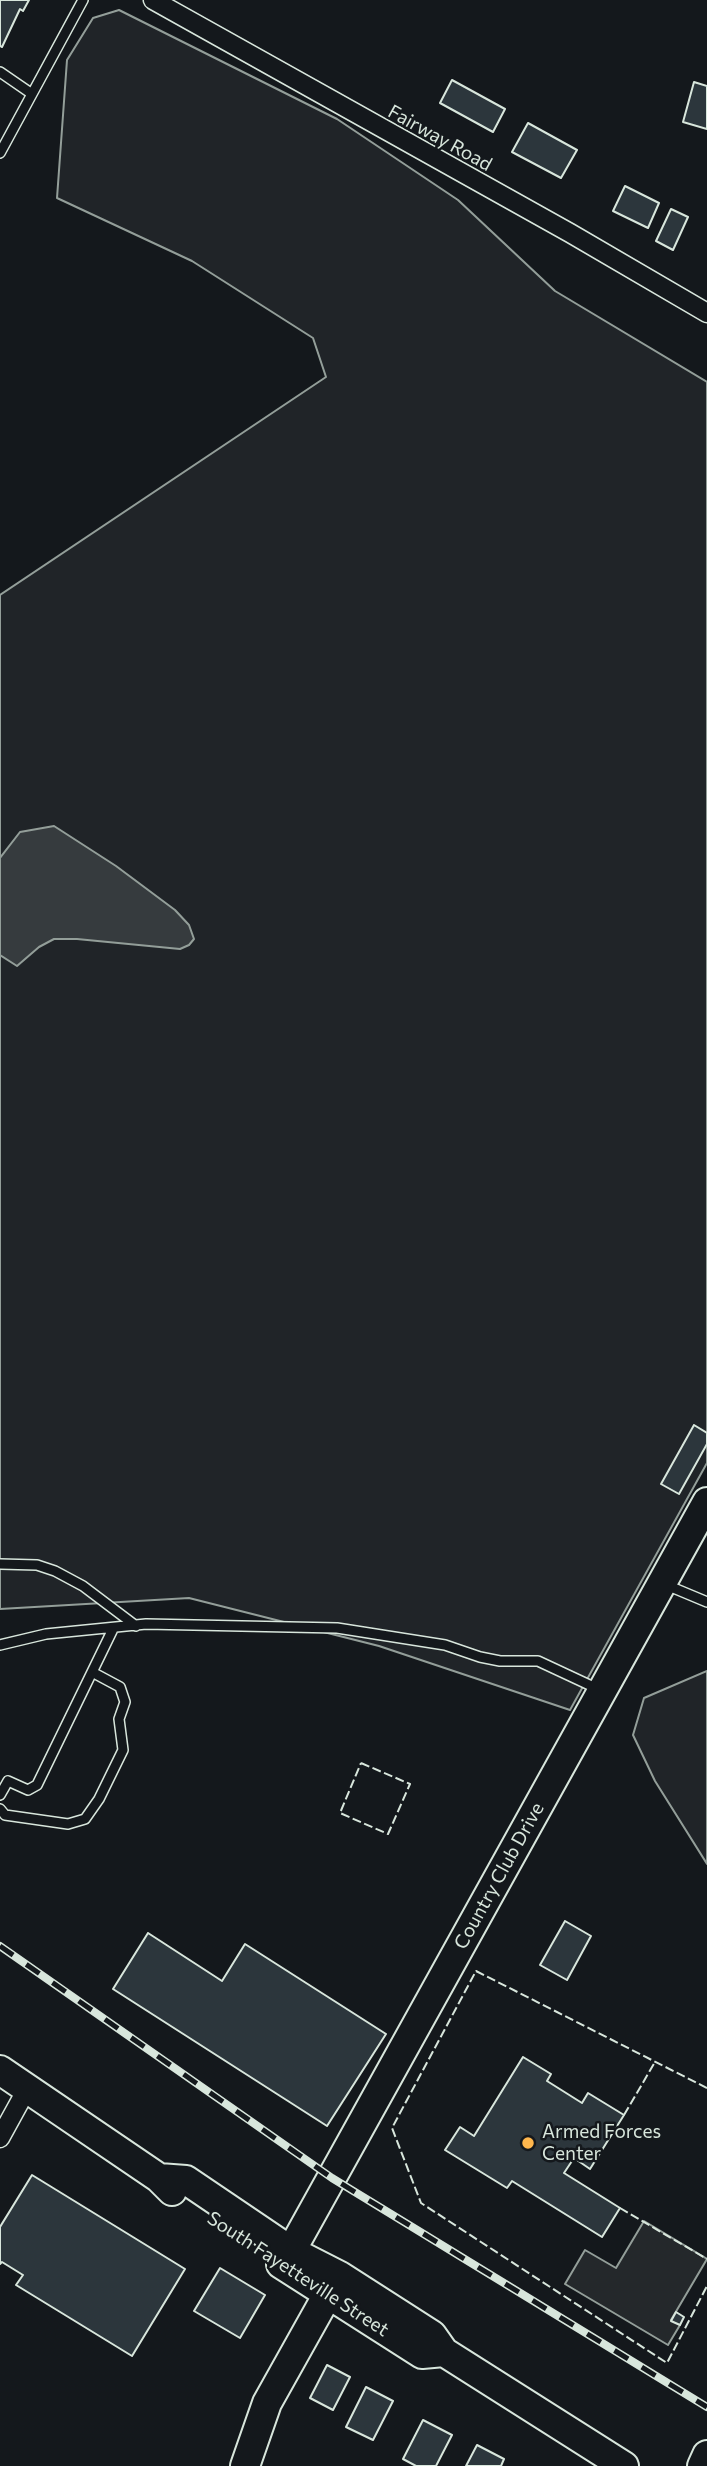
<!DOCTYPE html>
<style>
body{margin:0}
canvas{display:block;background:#14181c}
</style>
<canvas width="707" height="2466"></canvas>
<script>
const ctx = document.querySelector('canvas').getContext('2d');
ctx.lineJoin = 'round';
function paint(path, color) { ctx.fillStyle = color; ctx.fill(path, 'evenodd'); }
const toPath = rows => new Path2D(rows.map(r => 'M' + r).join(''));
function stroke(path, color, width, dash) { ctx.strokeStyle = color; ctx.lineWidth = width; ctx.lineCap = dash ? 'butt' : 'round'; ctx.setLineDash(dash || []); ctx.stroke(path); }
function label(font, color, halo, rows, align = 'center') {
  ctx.font = font + ' Commissioner,sans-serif'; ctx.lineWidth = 5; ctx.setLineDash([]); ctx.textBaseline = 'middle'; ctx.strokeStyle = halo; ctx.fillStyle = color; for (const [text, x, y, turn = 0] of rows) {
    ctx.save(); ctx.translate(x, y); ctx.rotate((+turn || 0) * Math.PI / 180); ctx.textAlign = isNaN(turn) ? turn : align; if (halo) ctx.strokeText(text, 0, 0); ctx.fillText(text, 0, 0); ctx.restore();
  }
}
const green = toPath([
 [119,10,337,119,458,200,555,291,707,382,707,1463,570,1710,379,1646,189,1598,0,1609,0,595,326,377,313,338,192,261,57,198,67,60,93,18,119,10],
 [707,1671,707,1864,655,1781,633,1735,644,1698,707,1671]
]);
paint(green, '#202428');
stroke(green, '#939e99', 2);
const parking = toPath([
 [644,2221,707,2259,671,2320,680,2325,668,2345,565,2284,585,2250,616,2268,644,2221]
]);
paint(parking, '#24282b');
stroke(parking, '#939e99', 2);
const water = toPath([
 [54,826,116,866,175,910,189,925,194,939,189,945,180,949,77,939,54,939,39,947,17,966,0,955,0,858,20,832,54,826]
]);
paint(water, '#363b3e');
stroke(water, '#939e99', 2);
const building = toPath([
 [0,0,29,0,23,11,20,9,2,47,0,46,0,0],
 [452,80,505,109,493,132,440,103,452,80],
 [694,82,707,86,707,129,683,122,694,82],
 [528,123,577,150,561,178,512,152,528,123],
 [625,186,659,203,648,228,613,211,625,186],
 [671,209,688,217,673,250,656,241,671,209],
 [694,1425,707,1433,707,1444,679,1494,661,1484,694,1425],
 [565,1921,591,1936,567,1980,540,1965,565,1921],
 [148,1933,222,1981,245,1944,386,2034,327,2126,113,1989,148,1933],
 [523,2057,551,2074,547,2081,582,2103,588,2093,624,2115,590,2169,574,2158,564,2173,620,2208,602,2237,512,2181,507,2188,445,2150,460,2127,474,2136,523,2057],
 [32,2175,185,2269,132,2356,16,2285,23,2275,2,2262,0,2264,0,2227,32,2175],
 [220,2268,265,2295,240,2338,194,2311,220,2268],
 [676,2312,684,2317,680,2325,671,2321,676,2312],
 [327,2365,350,2377,333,2410,310,2398,327,2365],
 [366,2387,393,2401,373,2440,346,2427,366,2387],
 [423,2420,452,2435,436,2466,416,2466,403,2459,423,2420],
 [477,2445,504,2459,501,2466,466,2466,477,2445]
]);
paint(building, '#2c363c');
stroke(building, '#d8e6dc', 2);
const service = toPath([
 [0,72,32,94],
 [0,153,83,0],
 [0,1564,37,1565,55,1571,83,1586,136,1626],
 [664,1584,707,1602],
 [0,1645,46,1634,146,1624,337,1628,445,1645,480,1657,500,1661,538,1661,598,1689],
 [0,1795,8,1781,28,1790,37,1785,113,1629],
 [0,1809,5,1815,68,1824,85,1819,99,1799,123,1750,119,1719,125,1702,120,1687,92,1672]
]);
const minor = toPath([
 [153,0,570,233,707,313],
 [0,2138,28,2087]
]);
const primary = toPath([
 [0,2070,159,2178,172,2191],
 [159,2178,186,2180,291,2251,340,2276,432,2335,444,2352,624,2466],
 [291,2251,707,1502],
 [281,2264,422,2354,444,2352],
 [245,2466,267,2403,328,2294],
 [702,2466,707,2455]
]);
stroke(service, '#d8e6dc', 12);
stroke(minor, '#d8e6dc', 21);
stroke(primary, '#d8e6dc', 32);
stroke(service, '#14181c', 9);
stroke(minor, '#14181c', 18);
stroke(primary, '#14181c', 28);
const rail = toPath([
 [0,1946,332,2178,707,2407]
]);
stroke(rail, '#d8e6dc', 8);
stroke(rail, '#14181c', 5, [16]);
stroke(toPath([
 [361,1763,410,1784,388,1834,340,1813,361,1763],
 [707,2088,476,1971,392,2128,421,2203,667,2363,707,2286],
 [624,2115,655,2062],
 [620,2208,707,2259]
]), '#d8e6dc', 2, [9, 3.5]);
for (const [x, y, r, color] of [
 [528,2143,7,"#ffb74d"]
]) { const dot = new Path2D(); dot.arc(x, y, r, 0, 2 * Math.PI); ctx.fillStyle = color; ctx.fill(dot); stroke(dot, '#14181c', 2.5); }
label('19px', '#d8e6dc', '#14181c', [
 ["Fairway Road",440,138,29],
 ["Country Club Drive",499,1876,-61],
 ["South Fayetteville Street",298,2274,33]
]);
label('19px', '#d8e6dc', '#14181c', [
 ["Armed Forces",542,2132],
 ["Center",542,2154]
], 'left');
</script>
